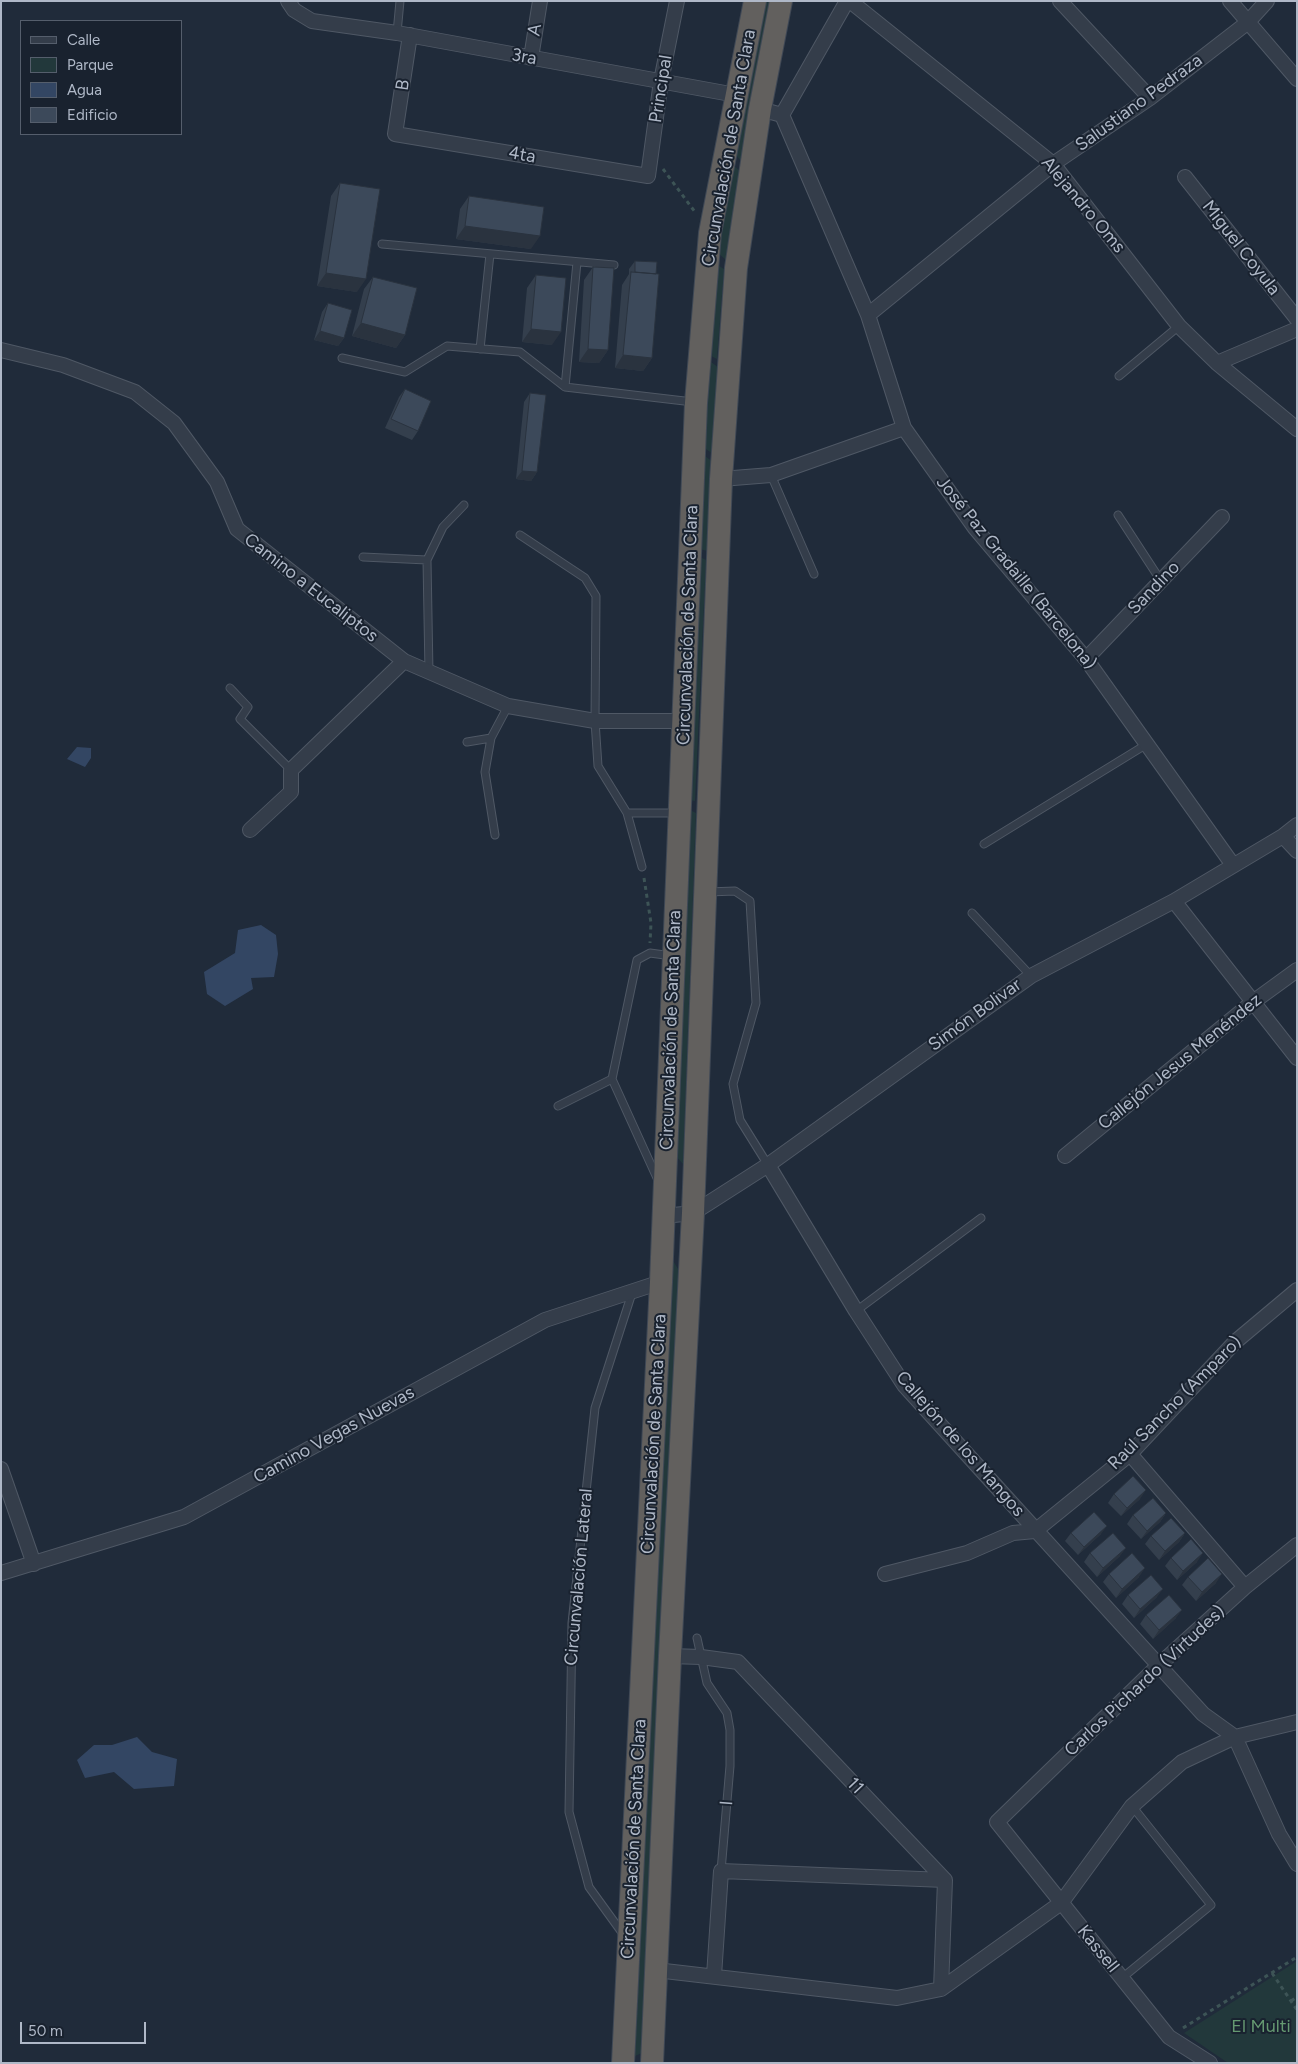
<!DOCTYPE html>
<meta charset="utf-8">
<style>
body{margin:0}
#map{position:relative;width:1298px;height:2064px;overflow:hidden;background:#202b3a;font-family:Figtree,sans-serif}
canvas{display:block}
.frame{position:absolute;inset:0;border:2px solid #afb8c7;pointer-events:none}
.legend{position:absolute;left:20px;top:20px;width:162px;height:115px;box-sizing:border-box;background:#19222f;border:1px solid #555e6c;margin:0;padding:6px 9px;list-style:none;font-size:15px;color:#afb8c7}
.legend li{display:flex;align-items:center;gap:10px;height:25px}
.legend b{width:25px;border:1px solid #555e6c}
.scale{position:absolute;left:20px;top:2022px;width:126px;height:22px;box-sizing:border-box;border:2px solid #afb8c7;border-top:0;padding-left:6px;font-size:15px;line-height:18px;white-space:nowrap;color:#afb8c7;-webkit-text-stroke:4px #19222f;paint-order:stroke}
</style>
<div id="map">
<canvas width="1298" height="2064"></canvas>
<div class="frame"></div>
<ul class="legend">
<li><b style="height:6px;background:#343d4a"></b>Calle</li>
<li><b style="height:14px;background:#22383b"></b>Parque</li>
<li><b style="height:14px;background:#334663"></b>Agua</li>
<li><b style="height:14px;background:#3c495a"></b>Edificio</li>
</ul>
<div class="scale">50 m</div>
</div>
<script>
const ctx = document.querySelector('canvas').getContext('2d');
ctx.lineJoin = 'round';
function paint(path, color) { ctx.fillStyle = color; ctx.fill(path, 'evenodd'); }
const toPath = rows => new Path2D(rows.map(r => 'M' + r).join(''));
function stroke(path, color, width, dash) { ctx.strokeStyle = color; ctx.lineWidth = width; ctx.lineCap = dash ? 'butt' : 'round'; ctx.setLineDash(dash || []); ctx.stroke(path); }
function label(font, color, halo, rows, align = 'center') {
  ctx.font = font + ' Figtree,sans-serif'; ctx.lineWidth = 4; ctx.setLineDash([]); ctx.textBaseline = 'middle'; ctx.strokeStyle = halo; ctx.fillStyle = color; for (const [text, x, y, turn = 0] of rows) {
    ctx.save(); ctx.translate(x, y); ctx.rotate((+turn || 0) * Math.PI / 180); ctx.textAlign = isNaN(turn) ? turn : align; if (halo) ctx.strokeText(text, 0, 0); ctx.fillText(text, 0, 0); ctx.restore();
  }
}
paint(toPath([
 [764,1,774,1,742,162,733,152],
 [730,162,742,173,726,260,718,253],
 [716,264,724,269,717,359,707,354],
 [708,360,718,367,713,454,703,447],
 [705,456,713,462,708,551,699,549],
 [698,556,706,560,695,801,689,800],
 [690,810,696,813,683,1164,673,1153],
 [672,1259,680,1272,644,2052,635,2056],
 [1297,1961,1297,2063,1228,2063,1184,2033]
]), '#22383b');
paint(toPath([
 [77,747,91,748,91,758,85,767,67,759],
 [261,925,276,935,278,954,274,977,251,978,253,989,225,1006,207,994,204,972,235,953,238,930],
 [137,1737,152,1752,177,1759,174,1786,134,1789,114,1772,85,1778,77,1760,94,1745,112,1745]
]), '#334663');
const service = toPath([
 [397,33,400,1],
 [382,244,614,265],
 [480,349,490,254],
 [342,358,405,372,447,346,520,352,565,387,693,402],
 [1119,376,1179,326],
 [565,387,577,262],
 [771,475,814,574],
 [1118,515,1161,581],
 [520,535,585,578,596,596,595,721,598,766,627,813,642,867],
 [363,557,427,560],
 [429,673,427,560,443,527,464,505],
 [230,688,248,707,240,719,291,770],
 [491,738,485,772,495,835],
 [467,742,491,738,508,706],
 [627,813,677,813],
 [984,844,1147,744],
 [708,892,735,891,750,901,756,1003,733,1084,740,1120,768,1165],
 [972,913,1031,976],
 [558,1106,612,1079],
 [657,1178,612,1079,637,960,650,953,672,956],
 [856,1311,981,1218],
 [697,1638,707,1683,727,1713,730,1730,730,1766,721,1871],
 [623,1934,589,1887,569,1812,572,1623,595,1408,632,1293],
 [1122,1978,1211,1905,1132,1806]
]);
const minor = toPath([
 [288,1,294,10,312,21,397,33,736,95],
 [850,1,1053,164,1179,326,1217,363,1297,429],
 [1060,1,1150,98],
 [1230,1,1297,79],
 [410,35,395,134,648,176,661,81,677,1],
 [531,58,540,1],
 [760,109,782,115,868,315,904,428,975,528,1086,659,1233,865],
 [782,115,847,1],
 [1185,177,1297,319],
 [868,315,1053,164,1150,98,1247,23,1267,1],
 [1,350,63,365,135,392,174,423,217,482,237,529,404,661,508,706,595,721,684,721],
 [1217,363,1297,329],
 [721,479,771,475,904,428],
 [1086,659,1222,517],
 [250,830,291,792,291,770,404,661],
 [1283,836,1297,851],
 [1174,901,1297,1058],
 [1065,1156,1253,1002,1297,970],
 [768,1165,856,1311,904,1385,1203,1714,1235,1737,1279,1834,1297,1864],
 [664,1216,693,1213,768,1165,1031,976,1174,901,1283,836,1297,825],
 [1130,1454,1245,1587],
 [1,1469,34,1564],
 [1,1573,184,1517,545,1320,661,1282],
 [885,1574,967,1553,1013,1533,1035,1531,1130,1454,1235,1342,1297,1290],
 [670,1656,701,1657,738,1662,945,1880,941,1989],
 [656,1970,897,1998,941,1989,1061,1903,1132,1806,1182,1762,1235,1737,1297,1722],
 [714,1976,721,1871,945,1880],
 [1210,2063,1169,2037,997,1822,1159,1665,1245,1587,1297,1545]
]);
const trunk = toPath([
 [623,2063,661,1282,696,403,710,233,755,1],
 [652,2063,670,1656,693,1213,721,479,736,268,760,109,781,1]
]);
stroke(service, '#4f5865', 9);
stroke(minor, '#4f5865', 16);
stroke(trunk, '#3f4855', 24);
stroke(toPath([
 [663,169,695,212],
 [644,878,651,923,650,943],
 [1272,1973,1297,2010],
 [1291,2001,1297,1997],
 [1183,2028,1297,1957]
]), '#3d5456', 3, [4, 4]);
stroke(service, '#343d4a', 7);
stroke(minor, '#343d4a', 14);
stroke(trunk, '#62605e', 22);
paint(toPath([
 [340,183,357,292,317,286,331,196],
 [469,196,531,249,456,239,460,209],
 [635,261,652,358,643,371,615,368,622,285,629,274,629,269],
 [593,267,608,350,599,363,579,362,584,280],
 [536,275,552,345,522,342,527,288],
 [373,277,405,335,396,348,352,336,364,289],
 [328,303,344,338,338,346,314,340,322,312],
 [405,389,418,431,412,440,385,428,399,397],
 [530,393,537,472,531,481,516,479,524,402],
 [1114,1494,1140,1499,1121,1516,1108,1503],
 [1166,1513,1160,1522,1141,1539,1127,1524,1133,1515],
 [1071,1533,1101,1534,1078,1555,1065,1541],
 [1185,1533,1179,1542,1159,1560,1145,1544,1151,1536],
 [1090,1553,1120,1556,1097,1577,1084,1562],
 [1171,1558,1197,1562,1177,1580,1165,1566],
 [1109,1574,1139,1577,1116,1598,1103,1582],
 [1188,1577,1216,1583,1196,1601,1182,1585],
 [1128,1595,1157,1597,1134,1618,1122,1604],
 [1146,1615,1176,1618,1153,1639,1140,1624]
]), '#343f4d');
paint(toPath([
 [465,226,540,236,531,249,456,239],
 [326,273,366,279,357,292,317,286],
 [361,323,405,335,396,348,352,336],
 [531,329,561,332,552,345,522,342],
 [320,331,344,338,338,346,314,340],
 [588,349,608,350,599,363,579,362],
 [623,355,652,358,643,371,615,368],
 [522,471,537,472,531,481,516,479],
 [1146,1490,1140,1499,1121,1516,1127,1508],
 [1166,1513,1160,1522,1141,1539,1147,1531],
 [1107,1526,1101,1534,1078,1555,1084,1547],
 [1185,1533,1179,1542,1159,1560,1165,1551],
 [1126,1548,1120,1556,1097,1577,1103,1568],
 [1203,1553,1197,1562,1177,1580,1183,1571],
 [1145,1568,1139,1577,1116,1598,1122,1589],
 [1222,1574,1216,1583,1196,1601,1202,1592],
 [1163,1589,1157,1597,1134,1618,1140,1609],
 [1182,1610,1176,1618,1153,1639,1159,1630]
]), '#2a333f');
const building = toPath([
 [340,183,380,189,366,279,326,273,340,183],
 [469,196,544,207,540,236,465,226,469,196],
 [635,261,657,262,656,274,635,272,635,261],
 [593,267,614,268,608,350,588,349,593,267],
 [631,272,659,274,652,358,623,355,631,272],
 [536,275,566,278,561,332,531,329,536,275],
 [373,277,417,288,405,335,361,323,373,277],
 [328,303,352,310,344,338,320,331,328,303],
 [405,389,431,401,418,431,391,419,405,389],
 [530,393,546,395,537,472,522,471,530,393],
 [1133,1476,1146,1490,1127,1508,1114,1494,1133,1476],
 [1153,1498,1166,1513,1147,1531,1133,1515,1153,1498],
 [1094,1512,1107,1526,1084,1547,1071,1533,1094,1512],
 [1171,1518,1185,1533,1165,1551,1151,1536,1171,1518],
 [1113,1533,1126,1548,1103,1568,1090,1553,1113,1533],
 [1191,1539,1203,1553,1183,1571,1171,1558,1191,1539],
 [1132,1553,1145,1568,1122,1589,1109,1574,1132,1553],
 [1208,1558,1222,1574,1202,1592,1188,1577,1208,1558],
 [1151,1575,1163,1589,1140,1609,1128,1595,1151,1575],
 [1169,1595,1182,1610,1159,1630,1146,1615,1169,1595]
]);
paint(building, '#3c495a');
stroke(building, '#2a333f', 1);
label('18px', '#afb8c7', '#19222f', [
 ["A",535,30,-81],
 ["3ra",524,57,10],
 ["B",403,85,-82],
 ["Principal",661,89,-81],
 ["Salustiano Pedraza",1139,103,-36],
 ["Circunvalación de Santa Clara",729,148,-80],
 ["4ta",522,155,10],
 ["Alejandro Oms",1083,205,50],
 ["Miguel Coyula",1241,248,52],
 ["José Paz Gradaille (Barcelona)",1016,573,51],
 ["Camino a Eucaliptos",311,588,38],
 ["Sandino",1154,588,-46],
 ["Circunvalación de Santa Clara",688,625,-88],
 ["Simón Bolivar",975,1015,-36],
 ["Circunvalación de Santa Clara",671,1030,-88],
 ["Callejón Jesus Menéndez",1180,1062,-39],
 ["Raúl Sancho (Amparo)",1175,1403,-45],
 ["Circunvalación de Santa Clara",654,1434,-87],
 ["Camino Vegas Nuevas",334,1435,-29],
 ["Callejón de los Mangos",960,1444,49],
 ["Circunvalación Lateral",579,1577,-85],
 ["Carlos Pichardo (Virtudes)",1145,1681,-43],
 ["11",855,1786,47],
 ["I",727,1803,-85],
 ["Circunvalación de Santa Clara",634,1839,-87],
 ["Kassell",1098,1949,51]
]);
label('18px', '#659971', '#19222f', [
 ["El Multi",1261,2027]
]);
</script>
